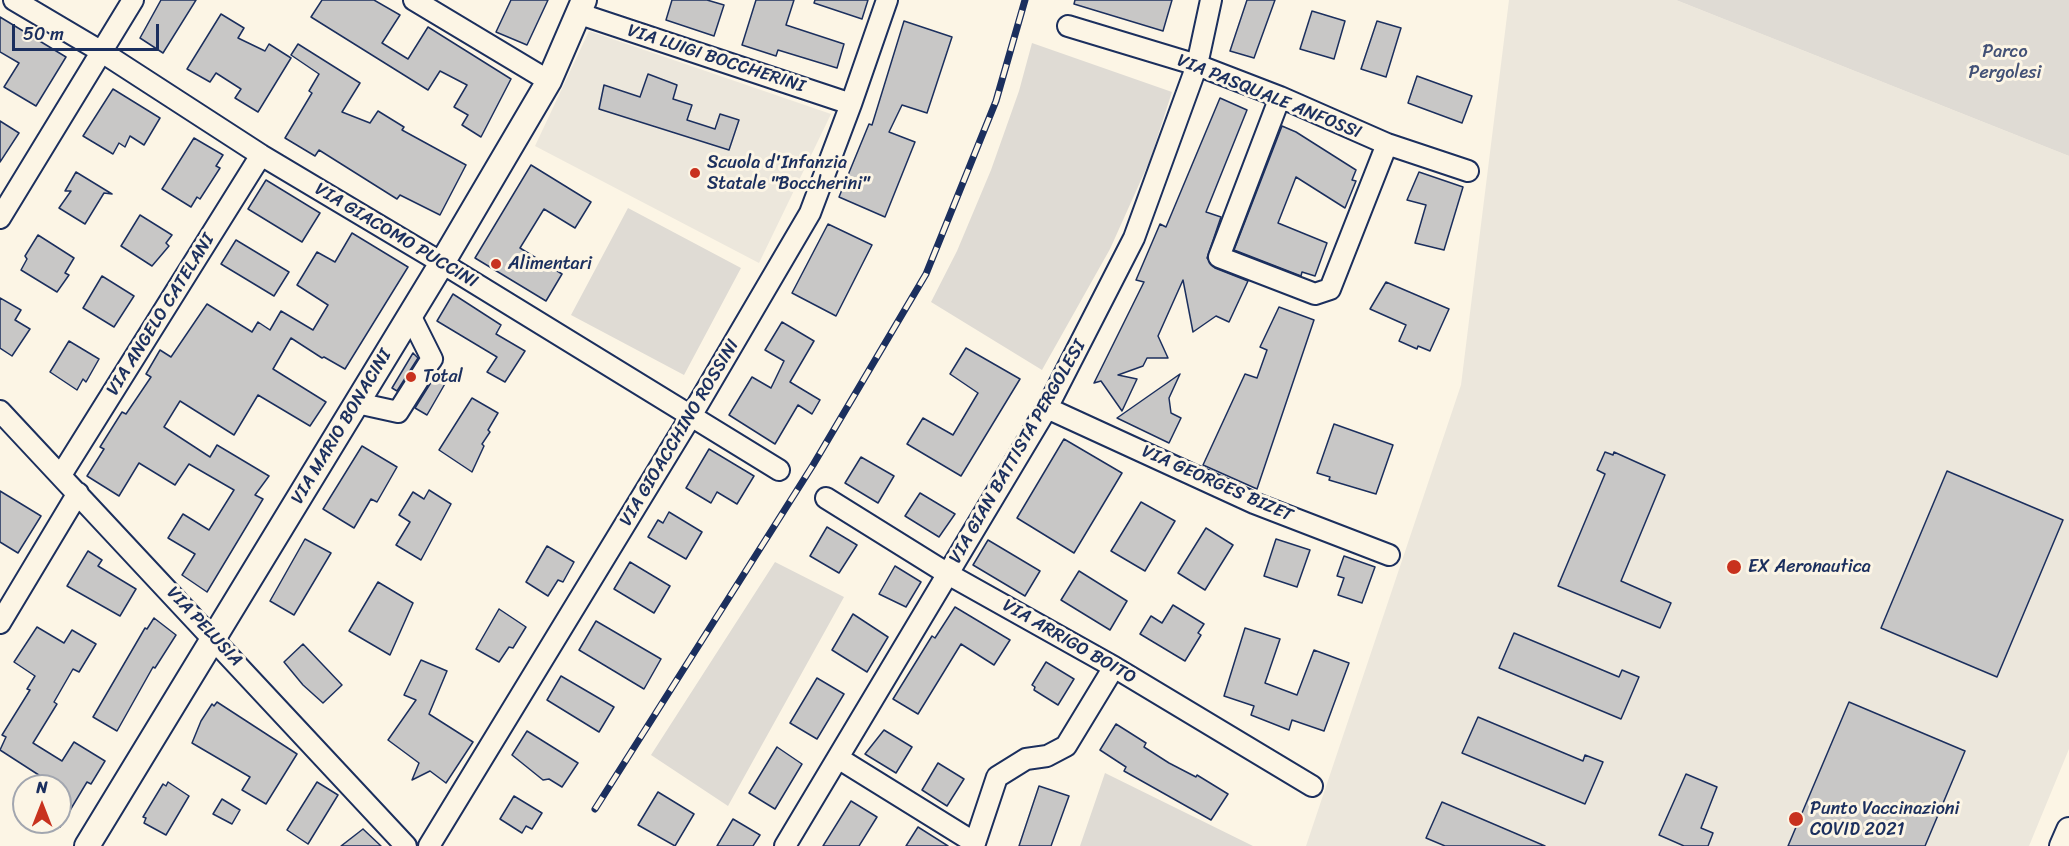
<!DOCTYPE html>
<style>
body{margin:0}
#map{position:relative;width:2069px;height:846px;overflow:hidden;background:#fcf5e5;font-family:Sriracha,sans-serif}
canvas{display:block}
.north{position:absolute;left:12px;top:774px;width:60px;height:60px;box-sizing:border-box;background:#fcf5e5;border:2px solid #a2a6af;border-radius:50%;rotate:0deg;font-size:16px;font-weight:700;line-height:24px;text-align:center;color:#1b2f5e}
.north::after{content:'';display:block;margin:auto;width:21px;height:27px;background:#c8321e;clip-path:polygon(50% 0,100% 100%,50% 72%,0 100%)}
.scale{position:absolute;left:12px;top:24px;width:147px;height:27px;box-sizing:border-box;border:3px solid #1b2f5e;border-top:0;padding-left:8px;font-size:18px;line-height:21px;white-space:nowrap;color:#1b2f5e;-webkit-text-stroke:4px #fcf5e5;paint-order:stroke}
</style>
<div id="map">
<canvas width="2069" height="846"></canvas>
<div class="north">N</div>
<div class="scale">50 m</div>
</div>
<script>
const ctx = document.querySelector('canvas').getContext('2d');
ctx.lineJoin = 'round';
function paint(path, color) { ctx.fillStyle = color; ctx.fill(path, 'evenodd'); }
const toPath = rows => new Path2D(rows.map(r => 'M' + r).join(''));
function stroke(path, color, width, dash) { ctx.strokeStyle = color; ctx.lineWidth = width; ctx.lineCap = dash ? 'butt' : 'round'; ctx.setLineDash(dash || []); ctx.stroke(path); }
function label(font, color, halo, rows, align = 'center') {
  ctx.font = font + ' Sriracha,sans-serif'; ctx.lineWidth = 6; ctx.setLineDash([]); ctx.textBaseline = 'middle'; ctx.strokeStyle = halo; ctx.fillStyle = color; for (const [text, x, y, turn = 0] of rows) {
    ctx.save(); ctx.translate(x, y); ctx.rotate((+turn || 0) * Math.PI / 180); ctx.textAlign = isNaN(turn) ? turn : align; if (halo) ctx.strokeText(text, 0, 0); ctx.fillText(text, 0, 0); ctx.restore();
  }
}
paint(toPath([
 [1509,0,1676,0,2069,156,2069,749,2029,846,1306,846,1461,385],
 [589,31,831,114,759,263,535,146]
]), '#ece7dc');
paint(toPath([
 [1676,0,2069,0,2069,156],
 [1032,43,1172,92,1150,160,1110,249,1042,370,931,302,957,251,991,170,1019,91],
 [628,208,741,268,684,375,571,315],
 [775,562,844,597,728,806,651,755],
 [1105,773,1253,846,1080,846]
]), '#dfdbd4');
const building = toPath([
 [161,0,196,0,163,53,140,38,161,0],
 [322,0,374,0,400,15,382,43,408,59,428,27,511,79,481,137,462,125,468,115,454,107,467,85,440,71,428,90,311,17,322,0],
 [511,0,548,0,527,45,496,32,511,0],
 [672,0,707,0,724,5,714,36,666,20,672,0],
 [756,0,794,0,786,25,844,44,837,68,778,50,776,56,742,45,756,0],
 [815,0,868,0,862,19,814,3,815,0],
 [1075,0,1172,0,1163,31,1074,4,1075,0],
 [1247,0,1275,0,1254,58,1230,51,1247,0],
 [1312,11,1345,21,1334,59,1300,49,1312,11],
 [221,14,244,28,238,38,265,51,269,44,291,58,258,112,235,98,241,89,216,73,210,82,187,69,221,14],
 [0,17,66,57,36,106,4,87,19,63,0,52,0,17],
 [904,21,952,37,927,113,902,105,889,132,915,142,885,217,839,197,869,124,872,125,904,21],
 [1377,21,1401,28,1386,77,1361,69,1377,21],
 [298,44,360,83,342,112,370,123,378,111,404,127,402,130,466,165,440,215,400,195,397,199,319,150,315,156,285,138,312,93,309,91,319,74,291,55,298,44],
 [648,74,677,85,673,99,692,105,687,120,715,129,720,114,739,120,729,150,599,109,604,85,640,97,648,74],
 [1417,76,1472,96,1462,123,1408,103,1417,76],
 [113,89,160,118,144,145,130,136,125,147,119,143,113,154,83,136,113,89],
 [1220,98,1247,110,1206,212,1221,217,1207,258,1215,268,1248,281,1229,322,1216,316,1193,332,1183,280,1158,336,1168,358,1147,358,1143,366,1118,375,1137,379,1122,411,1101,381,1094,383,1144,282,1136,280,1160,224,1166,227,1220,98],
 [0,121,19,133,0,162,0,121],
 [1282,126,1296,132,1356,170,1352,180,1356,181,1345,208,1296,177,1278,223,1327,243,1315,276,1302,272,1301,276,1234,250,1282,126],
 [194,138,223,155,216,166,220,168,200,199,197,197,191,207,162,189,194,138],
 [531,165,591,202,575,228,544,209,520,248,562,274,546,301,475,258,531,165],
 [76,172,112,194,104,193,85,224,59,208,71,191,65,191,76,172],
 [1419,172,1463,187,1444,250,1415,243,1426,205,1407,200,1419,172],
 [266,180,320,213,302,242,248,209,266,180],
 [140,215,172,235,166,243,169,246,152,266,121,246,140,215],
 [828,224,872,245,836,316,792,293,828,224],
 [352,233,408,267,345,369,324,357,322,358,291,338,273,369,326,402,310,426,258,395,234,435,180,401,164,427,210,457,217,445,269,476,255,495,263,499,207,592,182,575,195,554,168,538,183,514,209,530,234,490,189,464,175,485,139,463,119,496,87,476,104,449,100,447,122,412,126,414,151,377,146,374,160,350,171,357,207,304,252,332,258,322,270,330,281,311,313,330,328,305,297,285,317,252,335,262,352,233],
 [38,235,74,258,65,273,69,275,57,292,21,270,27,259,25,256,38,235],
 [236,240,289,272,274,296,221,264,236,240],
 [102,276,134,296,114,327,83,308,102,276],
 [1386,282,1449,309,1430,351,1418,346,1417,349,1399,341,1406,325,1370,309,1386,282],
 [453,294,501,325,496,334,525,351,505,382,487,372,497,357,437,321,453,294],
 [0,298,21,310,15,320,30,329,12,356,0,348,0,298],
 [1279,307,1314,320,1257,489,1203,465,1245,374,1257,378,1267,350,1260,347,1279,307],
 [782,322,814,341,790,382,820,400,812,414,798,405,775,444,729,415,752,377,771,388,784,361,765,350,782,322],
 [69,341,99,359,86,382,83,379,77,390,50,372,69,341],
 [966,348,1020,379,961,476,907,444,923,418,953,435,978,393,950,374,966,348],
 [413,353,418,358,397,391,392,388,413,353],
 [1180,374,1169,398,1171,413,1181,418,1169,443,1117,418,1180,374],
 [435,376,446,382,427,415,415,408,435,376],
 [472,398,498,413,488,430,490,432,482,444,484,446,472,472,439,450,472,398],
 [1334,424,1393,445,1376,494,1329,480,1330,477,1317,473,1334,424],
 [1064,439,1122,473,1074,553,1017,518,1064,439],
 [362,446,397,467,377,502,371,499,354,528,323,509,362,446],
 [709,449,754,476,737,504,717,492,711,503,686,488,709,449],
 [1605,452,1613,455,1614,452,1665,475,1621,581,1671,603,1660,628,1558,586,1605,474,1597,470,1605,452],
 [861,457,894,476,878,503,845,483,861,457],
 [1947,471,2063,520,1997,677,1881,628,1947,471],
 [429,490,451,504,421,560,396,545,410,522,399,515,413,492,424,499,429,490],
 [0,491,41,516,18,553,0,542,0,491],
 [920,493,955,514,939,537,905,516,920,493],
 [1141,502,1175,521,1145,571,1111,551,1141,502],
 [669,512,702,532,686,559,648,537,658,520,663,523,669,512],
 [827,527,857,545,839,573,810,556,827,527],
 [1206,528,1233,545,1205,590,1178,573,1206,528],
 [305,539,331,553,294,615,270,601,305,539],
 [1276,539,1310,550,1297,587,1264,576,1276,539],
 [988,540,1040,571,1025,596,973,565,988,540],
 [547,546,574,562,563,582,558,580,548,596,526,582,547,546],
 [88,551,102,560,98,566,136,589,120,616,67,586,88,551],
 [1344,556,1375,567,1362,603,1338,595,1344,578,1337,576,1344,556],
 [630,562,670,586,654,613,614,589,630,562],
 [895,566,921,582,906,607,879,594,895,566],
 [1079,571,1127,601,1110,630,1061,600,1079,571],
 [378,582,413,603,390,655,349,631,378,582],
 [1173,605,1204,624,1198,633,1201,635,1185,661,1140,634,1151,616,1162,623,1173,605],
 [955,607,1010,640,994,665,961,644,918,714,893,699,932,636,935,638,955,607],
 [499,609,526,627,513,648,509,647,499,662,476,649,499,609],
 [853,614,888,637,867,672,832,650,853,614],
 [154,618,176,635,155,668,153,667,117,731,93,717,145,628,147,629,154,618],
 [596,621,661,659,644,689,579,650,596,621],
 [37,627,64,643,72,630,96,644,79,672,73,669,54,702,57,704,33,743,62,761,74,742,105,761,91,784,87,782,60,827,60,786,41,786,45,779,0,750,6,737,2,735,30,690,27,689,35,676,14,662,37,627],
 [1245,628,1280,639,1265,683,1297,695,1314,650,1349,663,1324,731,1292,720,1289,730,1251,715,1254,706,1224,696,1245,628],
 [1514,633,1619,677,1622,670,1639,677,1621,719,1499,668,1514,633],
 [303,644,342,685,323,703,303,685,284,662,303,644],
 [421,660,447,671,429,714,473,742,446,783,430,771,412,780,419,763,388,740,416,700,404,695,421,660],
 [1046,662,1074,679,1058,705,1034,690,1035,687,1032,685,1046,662],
 [561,676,614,707,599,732,547,700,561,676],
 [817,678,844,694,817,739,790,723,817,678],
 [217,702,297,754,266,804,242,790,250,777,192,743,201,721,212,704,214,706,217,702],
 [1849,702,1965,751,1925,846,1788,846,1849,702],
 [1478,717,1583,761,1585,755,1603,762,1585,804,1462,753,1478,717],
 [1116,724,1146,743,1144,747,1169,763,1196,777,1197,775,1228,794,1211,820,1124,771,1126,767,1100,750,1116,724],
 [884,730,912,747,896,773,865,754,884,730],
 [527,731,578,763,562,787,549,779,543,780,512,755,527,731],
 [777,747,802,764,775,809,749,793,777,747],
 [938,763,964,779,947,806,922,790,938,763],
 [1686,774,1717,787,1701,828,1713,833,1708,846,1684,846,1659,835,1686,774],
 [168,782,189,796,166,835,144,823,146,818,143,817,163,784,166,786,168,782],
 [317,782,338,795,308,844,287,830,317,782],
 [1039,786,1069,796,1051,846,1019,846,1039,786],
 [658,792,694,814,675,846,638,825,658,792],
 [514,796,542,813,532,829,526,826,522,833,500,819,514,796],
 [222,799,240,810,232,824,213,814,222,799],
 [851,801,877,817,859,846,823,846,851,801],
 [1442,802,1545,846,1445,846,1426,838,1442,802],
 [733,819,760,835,753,846,717,846,733,819],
 [918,827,948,846,906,846,918,827],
 [363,829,381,846,341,846,363,829]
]);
paint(building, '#c8c7c6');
stroke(building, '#1b2f5e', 1.5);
const minor = toPath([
 [14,0,102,52,261,155,442,263,779,470],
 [414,0,549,81],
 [580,14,851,104],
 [1068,26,1197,65,1280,97,1387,144,1468,171],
 [1280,97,1219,257,1315,294,1330,289,1387,144],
 [0,218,133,0],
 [357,403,398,412,429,363,432,359,410,315],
 [1047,408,1254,503,1389,555],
 [0,411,406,846],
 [61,475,261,155],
 [826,498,948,574,1114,667,1312,786],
 [0,623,78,493],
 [838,758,975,843],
 [429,846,691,416,810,213,851,104,887,0],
 [785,846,1047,408,1134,238,1197,65,1211,0],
 [974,846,997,777,1026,759,1047,756,1066,746,1114,667]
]);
const major = toPath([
 [87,846,442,263,549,81,584,0],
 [2062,846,2069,830]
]);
stroke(minor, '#1b2f5e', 24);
stroke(major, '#1b2f5e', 28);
stroke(minor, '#fcf5e5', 20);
stroke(major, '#fcf5e5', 24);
const rail = toPath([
 [595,809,813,465,926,274,996,101,1025,0]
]);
stroke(rail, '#1b2f5e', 7);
stroke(rail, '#fcf5e5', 4.5, [14]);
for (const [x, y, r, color] of [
 [695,173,6,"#c8321e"],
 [496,264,6,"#c8321e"],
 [411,377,6,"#c8321e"],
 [1734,567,8,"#c8321e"],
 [1796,819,8,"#c8321e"]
]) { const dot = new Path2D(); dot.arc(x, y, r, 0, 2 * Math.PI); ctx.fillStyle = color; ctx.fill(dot); stroke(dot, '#fcf5e5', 2); }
label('18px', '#425176', '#fcf5e5', [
 ["Parco",2005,52],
 ["Pergolesi",2005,73]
]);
label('18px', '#1b2f5e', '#fcf5e5', [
 ["VIA LUIGI BOCCHERINI",716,59,18],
 ["VIA PASQUALE ANFOSSI",1269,97,22],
 ["VIA GIACOMO PUCCINI",396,236,31],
 ["VIA ANGELO CATELANI",161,315,-58],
 ["VIA MARIO BONACINI",342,427,-59],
 ["VIA GIOACCHINO ROSSINI",680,433,-59],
 ["VIA GIAN BATTISTA PERGOLESI",1018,452,-60],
 ["VIA GEORGES BIZET",1217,484,24],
 ["VIA PELUSIA",204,627,47],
 ["VIA ARRIGO BOITO",1069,642,30]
]);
label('18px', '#1b2f5e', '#fcf5e5', [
 ["Scuola d'Infanzia",707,163],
 ["Statale \"Boccherini\"",707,184],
 ["Alimentari",508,264],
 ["Total",423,377],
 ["EX Aeronautica",1748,567],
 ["Punto Vaccinazioni",1810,809],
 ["COVID 2021",1810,830]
], 'left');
</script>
